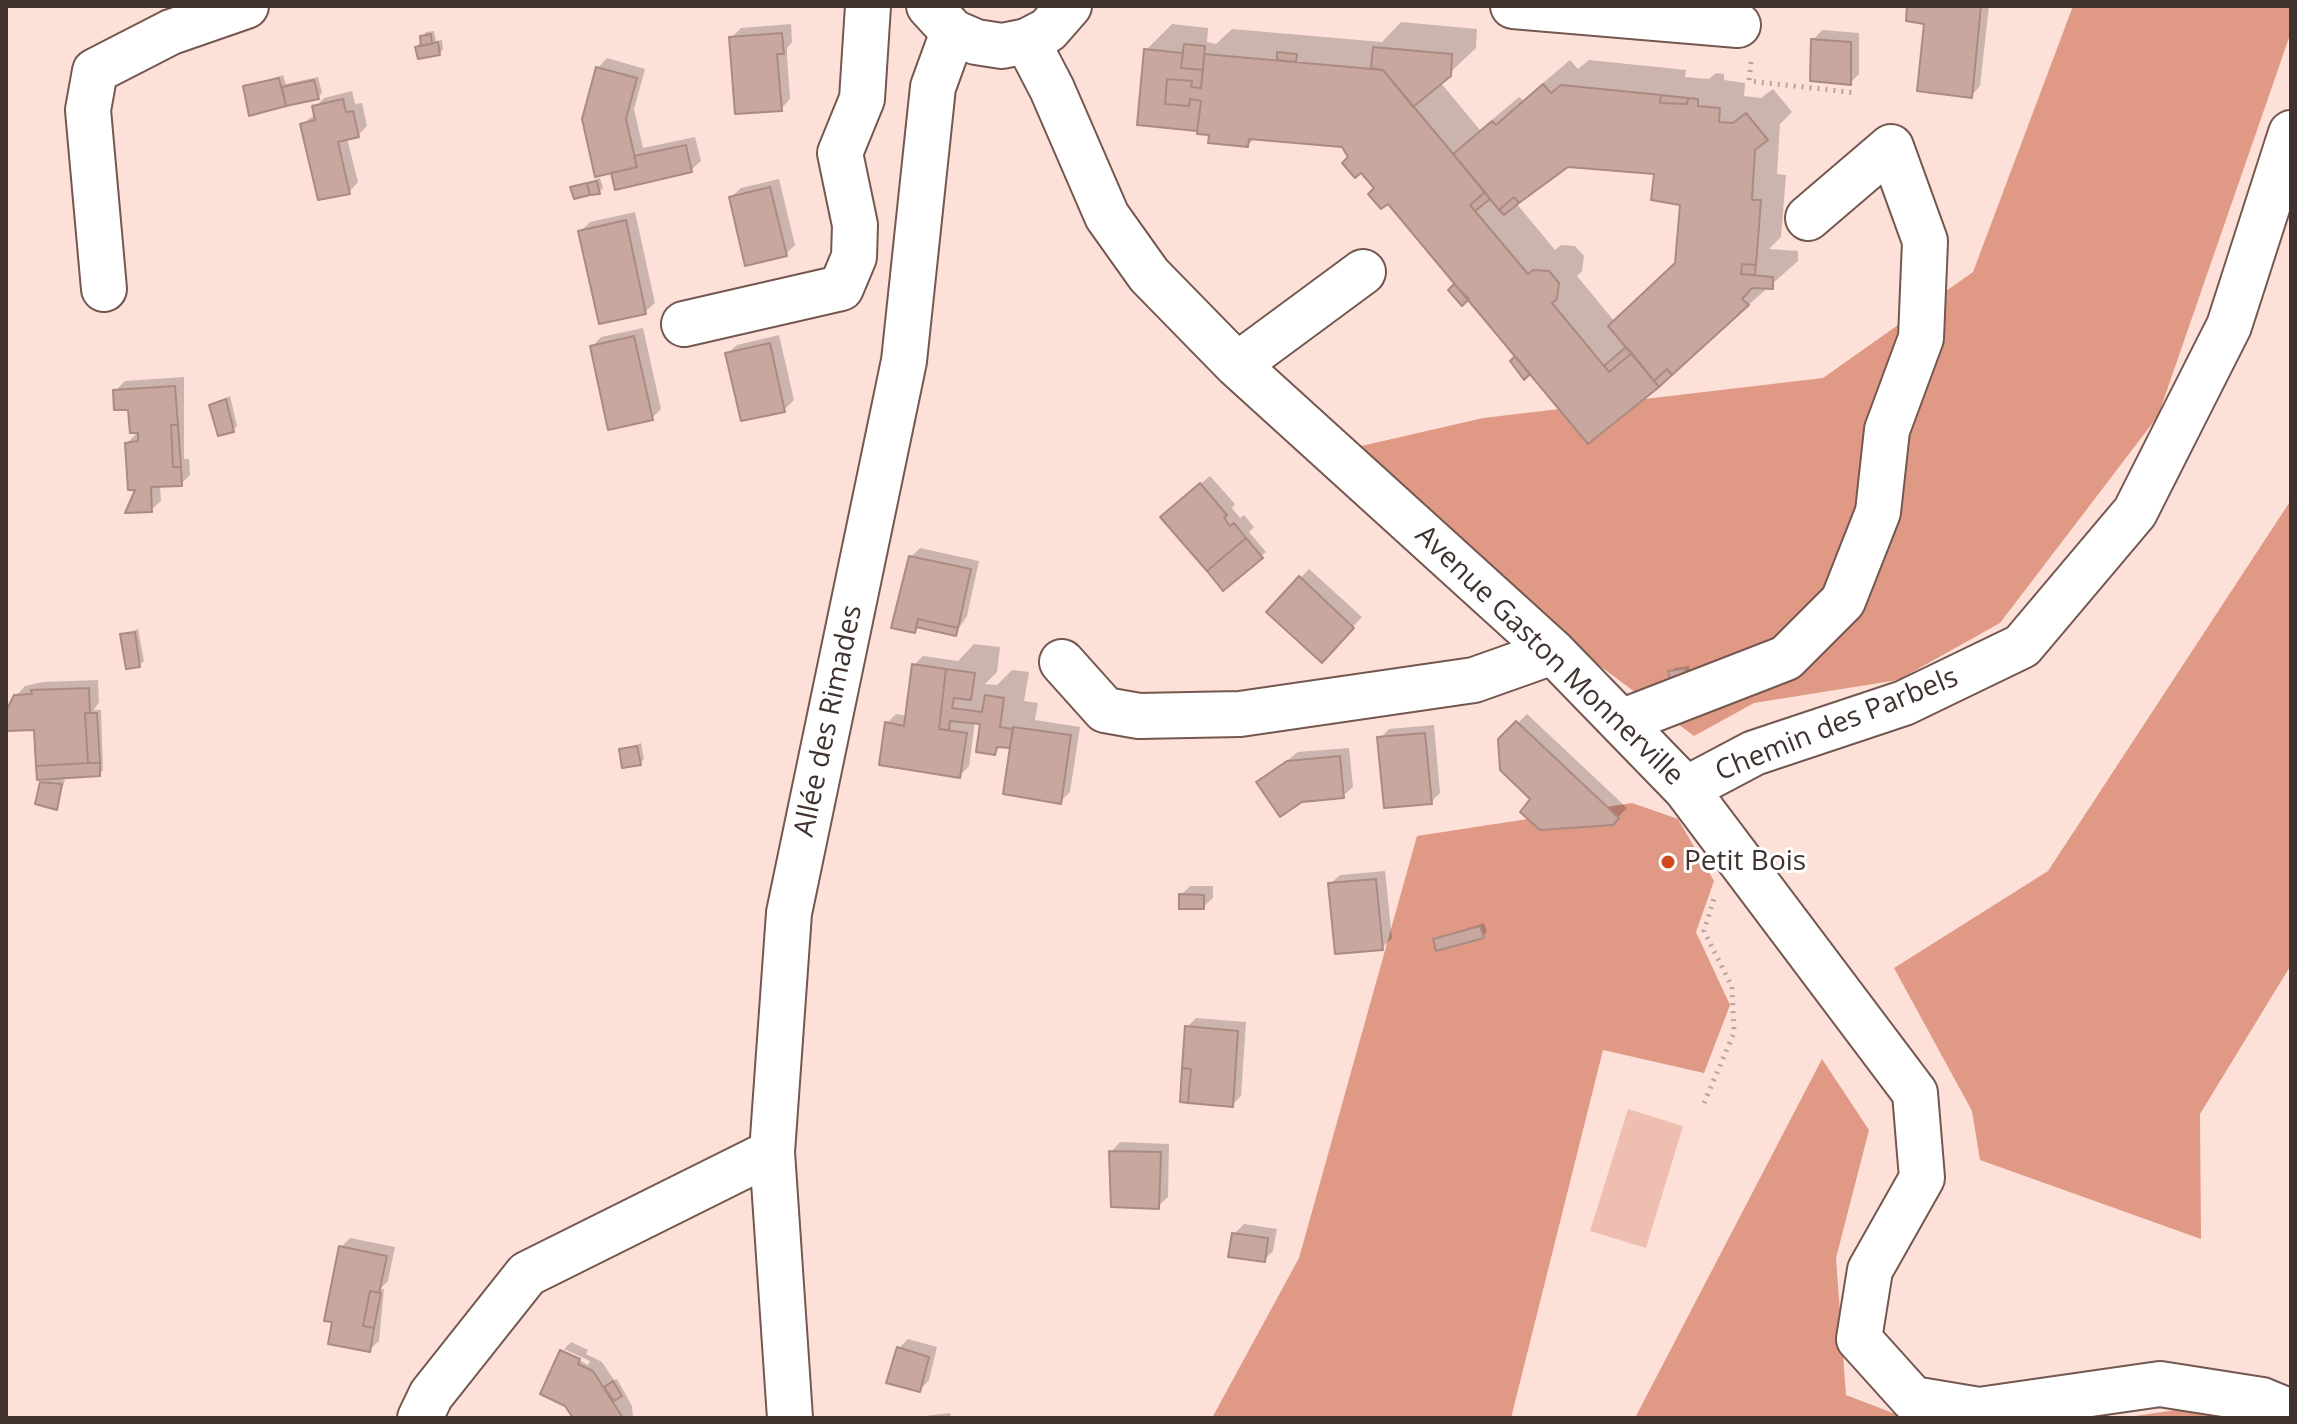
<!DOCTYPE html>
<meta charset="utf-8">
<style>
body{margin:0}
#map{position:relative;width:2297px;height:1424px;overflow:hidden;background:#fde1d9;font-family:"Open Sans",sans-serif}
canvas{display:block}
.frame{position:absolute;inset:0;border:8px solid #40322f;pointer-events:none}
</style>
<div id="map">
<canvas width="2297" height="1424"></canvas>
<div class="frame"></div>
</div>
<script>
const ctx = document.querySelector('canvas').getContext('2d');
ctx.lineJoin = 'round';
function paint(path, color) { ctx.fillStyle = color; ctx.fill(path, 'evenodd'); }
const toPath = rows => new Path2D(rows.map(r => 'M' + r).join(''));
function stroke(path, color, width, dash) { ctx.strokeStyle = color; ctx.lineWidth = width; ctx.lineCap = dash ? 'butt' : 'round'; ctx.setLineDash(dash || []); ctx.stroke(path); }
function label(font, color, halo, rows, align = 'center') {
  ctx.font = font + ' "Open Sans",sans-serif'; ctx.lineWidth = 6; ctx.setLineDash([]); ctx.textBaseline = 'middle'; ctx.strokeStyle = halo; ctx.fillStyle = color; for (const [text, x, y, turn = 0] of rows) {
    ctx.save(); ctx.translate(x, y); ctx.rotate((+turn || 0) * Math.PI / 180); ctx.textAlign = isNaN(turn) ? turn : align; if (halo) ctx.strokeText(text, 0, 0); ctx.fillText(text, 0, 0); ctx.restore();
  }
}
paint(toPath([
 [1628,1109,1683,1126,1646,1248,1590,1231]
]), '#eebfb1');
paint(toPath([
 [2073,6,2291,6,2291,32,2158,416,2000,623,1898,680,1754,703,1694,736,1318,456,1483,418,1823,378,1973,272],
 [2291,500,2291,965,2200,1114,2201,1239,1980,1160,1972,1111,1894,968,2048,871],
 [1632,803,1678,819,1714,881,1696,932,1730,1005,1704,1073,1603,1050,1511,1418,1212,1418,1299,1258,1417,836],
 [1822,1059,1869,1130,1836,1258,1846,1395,1906,1418,1635,1418],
 [2231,1402,2235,1418,2121,1418]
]), '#df9985');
paint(toPath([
 [1909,6,1989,6,1980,86,1971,96,1926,22],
 [1401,22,1477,29,1476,48,1440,82,1480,130,1519,97,1523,100,1570,60,1578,69,1589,60,1686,70,1685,77,1709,79,1716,73,1724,74,1724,80,1745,83,1744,96,1761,98,1773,89,1792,112,1780,124,1777,174,1786,175,1781,237,1769,249,1798,251,1798,261,1658,385,1518,356,1468,297,1451,290,1457,284,1344,145,1255,138,1248,145,1199,129,1139,124,1146,50,1172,24,1208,28,1207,42,1216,44,1232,29,1382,42],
 [1568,165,1656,173,1682,203,1678,262,1615,322,1577,276,1582,271,1584,256,1575,246,1561,245,1555,250,1516,203],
 [791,24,792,42,787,48,787,57,790,99,781,109,731,38,741,28],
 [1822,30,1859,33,1859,74,1850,83,1813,40],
 [434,31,436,41,442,40,443,49,439,54,417,47,426,32],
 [607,58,645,69,634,109,643,148,695,137,701,161,691,170,612,171,598,68],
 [283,75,286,84,318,77,322,93,318,97,251,113,245,87],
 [352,91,355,104,362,103,367,126,358,135,347,138,358,182,349,192,302,124,316,114,315,107,324,98],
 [600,178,603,188,599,192,572,188],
 [779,179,795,245,786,254,731,197,741,188],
 [635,212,655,303,645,312,581,231,590,222],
 [643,328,661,409,652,418,592,347,601,337],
 [779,335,794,400,784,410,727,354,737,345],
 [184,377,184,459,189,459,190,475,181,484,160,485,161,501,151,510,138,488,127,443,140,430,130,408,115,391,125,381],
 [230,396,237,426,233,430,211,405],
 [1210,476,1235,504,1232,508,1240,518,1244,515,1254,527,1249,532,1266,552,1223,588,1172,508],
 [920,548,979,561,967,616,955,634,919,626,914,630,911,557],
 [1309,569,1362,617,1322,660,1269,611],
 [138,629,144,661,139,665,122,635],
 [974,644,1000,647,997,672,985,684,997,685,1012,670,1029,672,1024,701,1038,703,1035,720,1080,727,1070,792,1061,801,1013,743,1002,745,995,752,982,723,975,722,969,766,960,775,887,723,896,714,908,716,914,665,923,656,958,661],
 [1689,666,1690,676,1670,672,1675,668],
 [98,680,99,702,94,710,101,710,103,770,99,774,56,777,65,780,56,808,42,783,47,777,36,728,6,729,6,716,16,696,25,686,43,682],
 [1527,714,1627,808,1612,823,1533,799,1501,740],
 [1434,725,1440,793,1431,802,1380,738,1389,729],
 [641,743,644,759,640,763,621,750],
 [1349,748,1353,787,1343,796,1259,783,1298,752],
 [1385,871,1392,938,1382,948,1330,884,1340,875],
 [1190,886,1213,886,1213,898,1203,907,1181,895],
 [1484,923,1487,932,1483,936,1436,939],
 [1196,1018,1246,1022,1241,1096,1232,1105,1187,1027],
 [1120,1142,1169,1144,1168,1197,1158,1206,1111,1152],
 [1244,1224,1277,1229,1273,1251,1264,1260,1234,1234],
 [350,1238,395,1247,388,1281,380,1289,384,1289,379,1341,369,1350,341,1247],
 [908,1339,937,1347,929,1380,920,1390,899,1348],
 [571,1342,588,1350,586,1354,602,1362,614,1380,617,1379,632,1406,633,1418,575,1418,562,1351,588,1365,590,1361,564,1349],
 [950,1413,951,1418,908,1418]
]), '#0003');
const building = toPath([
 [1907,6,1981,6,1972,98,1917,91,1924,24,1906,21,1907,6],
 [782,33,784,54,777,54,782,111,735,114,729,37,782,33],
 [431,34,432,44,421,46,420,36,431,34],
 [1811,39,1851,42,1851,85,1810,81,1811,39],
 [438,42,440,55,418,59,415,47,438,42],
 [1184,44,1205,46,1203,70,1181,68,1184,44],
 [1373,47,1452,54,1451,76,1413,107,1383,70,1371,68,1373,47],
 [1144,49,1183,53,1181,68,1203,70,1201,88,1191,87,1192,81,1167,79,1165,104,1189,106,1190,99,1201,101,1197,131,1137,125,1144,49],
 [1277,52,1297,54,1296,62,1277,60,1277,52],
 [1204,54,1383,70,1485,192,1470,205,1475,211,1528,274,1533,270,1549,271,1559,283,1557,299,1552,303,1604,366,1609,372,1632,353,1659,387,1588,444,1388,204,1381,209,1368,194,1374,188,1361,173,1355,178,1342,163,1348,157,1342,147,1249,139,1248,147,1208,143,1209,135,1197,134,1201,101,1190,99,1189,106,1165,104,1167,79,1192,81,1191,87,1201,88,1204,54],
 [596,67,637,78,626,119,637,167,595,177,582,119,596,67],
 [279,78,286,106,249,116,243,86,279,78],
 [314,80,319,99,286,106,282,87,314,80],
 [1543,84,1551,93,1561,85,1661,95,1660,103,1687,104,1688,98,1698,99,1698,106,1720,108,1719,122,1733,123,1746,113,1768,140,1755,150,1752,200,1761,200,1756,265,1742,264,1741,274,1773,277,1773,289,1752,288,1742,299,1749,305,1672,375,1667,369,1654,381,1608,326,1675,263,1680,205,1651,200,1654,174,1568,167,1519,203,1514,197,1499,210,1453,154,1492,121,1496,125,1543,84],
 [1661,95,1688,98,1687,104,1660,103,1661,95],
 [343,99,346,112,353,111,359,137,338,142,350,194,318,200,300,124,315,120,312,106,343,99],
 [686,145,692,172,615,190,611,173,637,167,634,156,686,145],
 [597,181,600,194,590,195,587,183,597,181],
 [587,183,590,195,574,199,570,187,587,183],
 [770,187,787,256,745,266,729,197,770,187],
 [1485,192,1490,199,1475,211,1470,205,1485,192],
 [1514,197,1519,203,1504,215,1499,210,1514,197],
 [626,220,646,314,599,324,578,231,626,220],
 [1742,264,1756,265,1755,275,1741,274,1742,264],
 [1454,284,1469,299,1462,306,1448,290,1454,284],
 [634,336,653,420,608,430,590,346,634,336],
 [770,343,785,412,741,421,725,353,770,343],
 [1626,347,1632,353,1609,372,1604,366,1626,347],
 [1515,356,1530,374,1524,380,1510,361,1515,356],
 [1667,369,1672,375,1659,387,1654,381,1667,369],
 [175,386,178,425,171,425,173,467,181,467,182,486,151,487,152,512,125,513,135,490,128,490,125,443,138,441,138,433,130,433,128,410,114,410,113,390,175,386],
 [226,399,234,432,218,436,209,405,226,399],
 [171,425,178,425,181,467,173,467,171,425],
 [1200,483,1227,515,1224,518,1230,526,1234,523,1246,538,1207,571,1160,517,1200,483],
 [1246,538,1263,558,1223,591,1207,571,1246,538],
 [909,556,971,569,958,628,918,619,915,633,891,628,909,556],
 [1299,576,1354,628,1322,663,1266,612,1299,576],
 [918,619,958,628,956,636,916,627,918,619],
 [135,632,140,667,126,669,120,634,135,632],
 [912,664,946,669,939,729,967,733,960,778,879,765,885,722,904,726,912,664],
 [946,669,975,673,971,700,954,698,952,708,982,712,985,695,1004,698,1000,727,1013,729,1010,748,997,747,995,755,976,752,980,724,950,721,949,730,939,729,946,669],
 [1685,669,1687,682,1671,684,1668,671,1685,669],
 [89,688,90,713,85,713,88,763,36,766,34,730,6,731,6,711,14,695,32,694,31,690,89,688],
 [85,713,97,713,100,763,88,763,85,713],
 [1516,721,1619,818,1613,825,1540,830,1520,812,1530,799,1500,770,1498,739,1516,721],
 [1013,727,1071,735,1061,804,1003,794,1013,727],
 [1425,733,1432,804,1384,808,1377,737,1425,733],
 [637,746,641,765,622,768,619,749,637,746],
 [1340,756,1344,798,1302,802,1280,817,1256,782,1287,761,1340,756],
 [88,763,100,763,100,776,37,780,36,766,88,763],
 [40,782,62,784,57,810,35,804,40,782],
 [1376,879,1383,950,1335,954,1328,883,1376,879],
 [1179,894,1204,895,1204,909,1179,909,1179,894],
 [1480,926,1484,938,1436,951,1433,939,1480,926],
 [1185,1026,1238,1031,1233,1107,1188,1103,1191,1069,1182,1068,1185,1026],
 [1182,1068,1191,1069,1188,1103,1180,1102,1182,1068],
 [1109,1151,1161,1152,1159,1209,1111,1207,1109,1151],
 [1232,1233,1268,1238,1265,1262,1228,1257,1232,1233],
 [339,1246,387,1256,379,1293,370,1291,363,1326,374,1328,370,1352,328,1344,332,1322,324,1321,339,1246],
 [370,1291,381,1293,374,1328,363,1326,370,1291],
 [897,1347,929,1357,920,1392,886,1383,897,1347],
 [560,1350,580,1359,578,1364,593,1371,623,1418,573,1418,565,1406,540,1394,560,1350],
 [613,1381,622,1396,614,1401,604,1387,613,1381]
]);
paint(building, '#c8a79e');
stroke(building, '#aa8a81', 2);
const minor = toPath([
 [1513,6,1738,25],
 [1027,41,1052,89,1107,216,1149,275,1237,365,1553,652,1686,789,1915,1093,1922,1178,1870,1270,1859,1339,1913,1399,1979,1410,2160,1384,2262,1400,2291,1412],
 [104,289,88,110,95,71,171,32,246,6],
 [684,324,841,288,854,257,855,225,840,153,862,99,868,6],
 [1237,365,1363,272],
 [1062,662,1105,710,1139,716,1240,714,1474,680,1553,652],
 [1621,722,1786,658,1843,601,1878,512,1887,430,1921,338,1925,241,1891,147,1808,218],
 [1686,789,1754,753,1904,703,2022,646,2135,512,2229,326,2291,133],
 [420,1418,431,1395,527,1274,772,1152]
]);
const major = toPath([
 [929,6,953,32,976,42,1002,46,1027,41,1048,30,1069,6],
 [790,1418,772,1152,789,913,904,361,933,87,953,32]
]);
stroke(minor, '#74584f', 48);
stroke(major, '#74584f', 48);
stroke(toPath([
 [1751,62,1749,81,1857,93],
 [1704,1103,1734,1033,1732,987,1704,931,1715,895]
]), '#baa39d', 5, [2, 6]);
stroke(minor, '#fff', 44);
stroke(major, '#fff', 44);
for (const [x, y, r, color] of [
 [1668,862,8,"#d0481d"]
]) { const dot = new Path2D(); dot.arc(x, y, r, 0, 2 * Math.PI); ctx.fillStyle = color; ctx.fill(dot); stroke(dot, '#fff', 3); }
label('28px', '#40322f', '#fff', [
 ["Avenue Gaston Monnerville",1549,656,44],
 ["Allée des Rimades",829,721,-78],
 ["Chemin des Parbels",1837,725,-22]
]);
label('28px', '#40322f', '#fff', [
 ["Petit Bois",1684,862]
], 'left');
</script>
